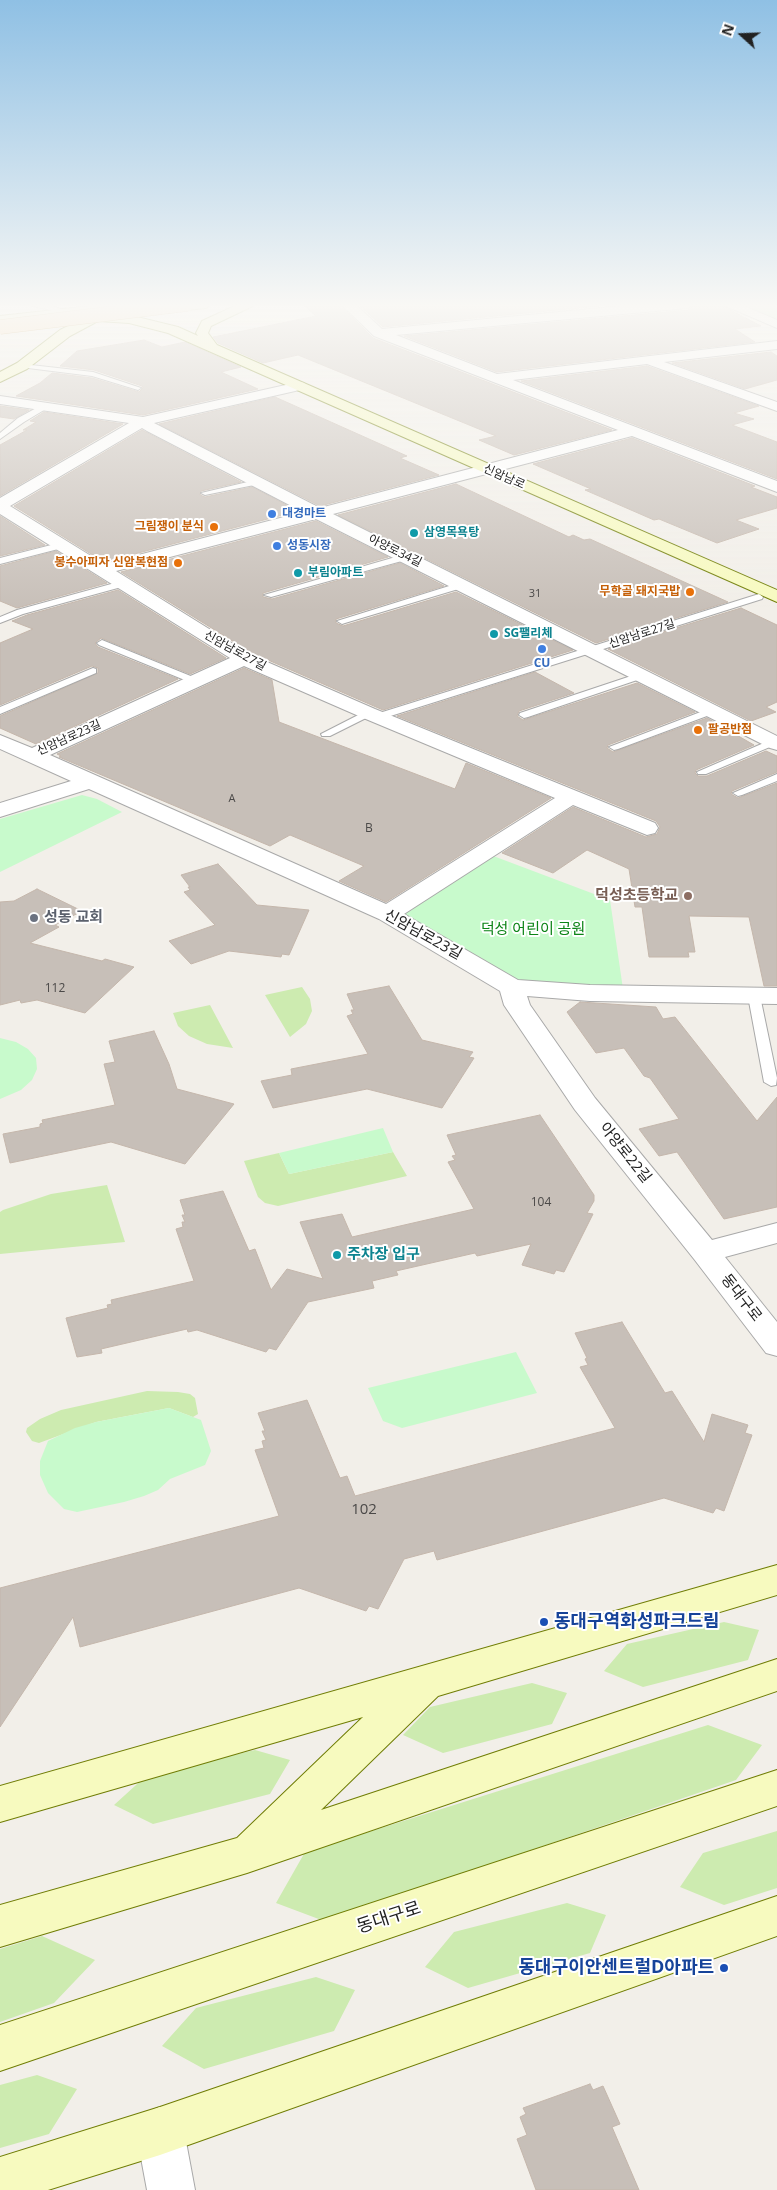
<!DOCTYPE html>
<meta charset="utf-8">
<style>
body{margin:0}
#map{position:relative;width:777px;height:2190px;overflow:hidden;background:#f2efe9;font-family:"Open Sans",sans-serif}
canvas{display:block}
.north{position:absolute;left:717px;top:10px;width:50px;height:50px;-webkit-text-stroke:4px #fff;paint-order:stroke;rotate:290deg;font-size:14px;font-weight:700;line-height:20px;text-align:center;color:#222}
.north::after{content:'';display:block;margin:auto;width:18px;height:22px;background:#222;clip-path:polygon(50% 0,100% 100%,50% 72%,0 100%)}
</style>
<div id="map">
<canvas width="777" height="2190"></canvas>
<div class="north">N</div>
</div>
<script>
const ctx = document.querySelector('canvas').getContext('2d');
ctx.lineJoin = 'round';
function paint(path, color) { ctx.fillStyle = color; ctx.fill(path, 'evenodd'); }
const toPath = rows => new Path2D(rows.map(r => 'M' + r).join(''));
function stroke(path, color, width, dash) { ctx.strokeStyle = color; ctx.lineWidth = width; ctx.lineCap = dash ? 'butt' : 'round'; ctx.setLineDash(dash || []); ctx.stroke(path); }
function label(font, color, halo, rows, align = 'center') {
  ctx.font = font + ' "Open Sans","Noto Sans KR",sans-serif'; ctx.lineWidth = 4; ctx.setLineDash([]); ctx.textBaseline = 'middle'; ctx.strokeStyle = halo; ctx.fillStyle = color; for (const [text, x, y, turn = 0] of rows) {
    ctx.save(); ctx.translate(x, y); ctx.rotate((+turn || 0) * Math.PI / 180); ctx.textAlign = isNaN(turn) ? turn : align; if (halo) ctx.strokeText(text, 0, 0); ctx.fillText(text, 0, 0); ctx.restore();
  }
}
paint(toPath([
 [302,987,310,999,312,1011,306,1024,290,1037,265,995],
 [210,1005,233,1048,207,1044,189,1036,178,1026,173,1013],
 [393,1152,407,1176,278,1206,265,1203,258,1197,244,1161,279,1153,289,1174],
 [107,1185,125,1242,0,1254,0,1212,3,1210,51,1194],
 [147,1391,178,1392,190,1394,195,1398,198,1414,193,1417,169,1408,96,1422,39,1443,32,1441,26,1432,27,1428,40,1419,61,1410],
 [724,1622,759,1630,748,1660,643,1687,604,1671,627,1644],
 [532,1683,567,1693,552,1724,443,1753,403,1735,430,1707],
 [708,1725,762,1745,736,1780,324,1921,276,1903,305,1852],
 [255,1750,290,1760,270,1794,153,1824,114,1805,147,1775],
 [777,1831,777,1888,724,1905,680,1887,703,1853],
 [567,1903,606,1915,590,1953,468,1988,425,1967,454,1932],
 [42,1936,95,1960,54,2003,0,2022,0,1949],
 [316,1977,355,1990,334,2031,204,2069,162,2046,196,2008],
 [37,2075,77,2089,49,2134,0,2148,0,2085]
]), '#cdebb0');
paint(toPath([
 [737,304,771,304,777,307,777,320],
 [82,795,97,799,122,812,0,872,0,819],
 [488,854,610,900,623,989,515,983,395,913],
 [0,1038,16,1042,28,1049,36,1058,37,1069,32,1080,21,1090,0,1099],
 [383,1128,393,1152,289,1174,279,1153],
 [516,1352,537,1393,402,1428,383,1421,368,1388],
 [169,1408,201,1420,211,1451,205,1465,170,1479,158,1490,144,1496,124,1502,77,1512,64,1509,48,1493,40,1475,40,1461,48,1441,75,1428,96,1422]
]), '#c8facc');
const building = toPath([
 [302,304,339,304,373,338,612,430,514,455,479,440,496,436,298,355,263,363,218,343,213,337,316,316,302,304],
 [358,304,619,304,383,327,358,304],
 [696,304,719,304,761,326,735,329,755,342,497,372,404,336,688,310,696,304],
 [144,340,162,347,185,342,241,367,221,372,258,389,143,415,16,396,40,383,52,373,92,378,139,392,143,388,142,386,94,370,60,366,77,351,144,340],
 [771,352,777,356,777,380,745,389,672,363,771,352],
 [647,366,759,406,734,413,754,419,732,425,777,442,777,479,521,381,647,366],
 [275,397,407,456,400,458,439,475,320,506,159,424,275,397],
 [0,406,29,410,14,419,0,417,0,406],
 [44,412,123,424,0,496,0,445,27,430,23,430,36,422,30,421,44,412],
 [142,430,241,482,201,491,200,495,205,497,252,487,298,511,104,562,14,506,142,430],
 [632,438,755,486,751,487,777,497,777,508,736,520,759,529,717,543,659,519,654,520,585,490,591,489,533,464,632,438],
 [456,484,569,537,573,535,584,540,590,539,728,602,596,643,338,515,456,484],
 [0,516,45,545,0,556,0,516],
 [316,521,388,557,263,593,263,597,272,599,400,563,444,586,336,619,336,623,343,626,456,592,573,650,383,710,252,653,121,572,316,521],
 [56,551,107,583,17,608,0,601,0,566,56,551],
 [118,590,226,658,190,674,101,638,95,643,98,647,178,679,36,744,0,728,0,716,98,673,98,668,92,666,0,705,0,643,33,629,12,621,27,615,118,590],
 [741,608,777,625,777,702,766,707,776,712,751,721,608,649,741,608],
 [244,668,272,680,279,722,455,789,466,763,551,798,386,902,339,881,364,866,290,835,270,846,59,757,61,756,57,754,244,668],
 [535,672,574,693,519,711,517,716,523,720,637,683,695,712,608,745,607,748,613,752,707,718,754,745,696,770,695,773,698,776,707,776,766,751,777,756,777,772,732,791,731,794,738,798,777,783,777,986,764,986,749,917,689,916,695,952,688,952,689,957,649,957,642,907,635,907,629,869,587,850,553,873,502,853,573,807,646,837,657,834,660,827,656,821,397,716,535,672],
 [218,864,257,905,309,910,289,955,282,954,281,957,229,951,191,964,169,941,215,925,184,892,190,890,188,887,190,887,181,875,218,864],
 [37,889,82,911,55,925,59,927,30,943,102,961,105,959,134,967,85,1013,37,1000,21,1003,20,1000,0,1005,0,902,14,901,37,889],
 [389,986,422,1040,473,1052,469,1057,474,1058,442,1108,367,1089,273,1108,261,1081,292,1075,291,1069,368,1054,347,1016,353,1014,351,1010,354,1010,347,994,389,986],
 [580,1002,656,1007,663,1019,675,1017,757,1121,777,1097,777,1207,724,1219,677,1152,659,1156,639,1129,679,1119,650,1078,644,1076,624,1048,596,1053,567,1012,580,1002],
 [154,1031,169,1064,177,1089,234,1104,185,1164,111,1142,10,1163,3,1134,40,1127,40,1124,43,1123,42,1120,115,1105,104,1064,115,1062,109,1041,154,1031],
 [540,1115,594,1195,594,1201,587,1213,593,1214,564,1272,556,1270,554,1274,522,1265,531,1244,477,1256,475,1253,396,1271,398,1275,372,1281,374,1288,308,1302,276,1350,269,1348,266,1352,197,1330,188,1332,187,1329,101,1349,102,1353,77,1357,66,1318,108,1308,107,1305,112,1304,111,1300,194,1281,176,1229,183,1227,182,1222,185,1222,182,1215,185,1215,180,1200,223,1191,249,1251,255,1249,271,1290,287,1269,323,1279,300,1222,342,1214,352,1237,474,1209,448,1162,455,1160,452,1156,456,1155,447,1135,540,1115],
 [622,1322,665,1393,672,1391,704,1442,712,1414,748,1425,745,1433,752,1435,724,1511,716,1508,713,1513,664,1498,437,1560,434,1551,404,1559,378,1609,369,1606,366,1611,299,1588,80,1647,73,1617,0,1727,0,1588,279,1516,255,1450,264,1448,262,1441,266,1440,262,1431,265,1431,258,1413,307,1400,340,1478,347,1476,355,1496,615,1428,580,1367,588,1365,585,1359,587,1358,575,1333,622,1322],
 [590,2084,593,2090,603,2086,620,2124,612,2127,639,2190,536,2190,517,2139,527,2135,520,2117,526,2114,523,2108,590,2084]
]);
paint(building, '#c7bfb8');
stroke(building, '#c4b6ab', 1);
const lane = toPath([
 [26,304,48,304,68,312,65,314,26,304],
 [22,364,93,372,141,388,138,390,92,376,20,367,19,366,22,364],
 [42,405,49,407,24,422,0,439,0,433,18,418,42,405],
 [256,480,259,480,259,484,205,495,201,493,256,480],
 [63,542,67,545,66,547,0,564,0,558,63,542],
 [406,554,410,557,409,559,271,597,264,595,406,554],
 [122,581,126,584,125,586,23,614,0,623,0,617,17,610,122,581],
 [462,582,465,583,465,587,345,623,342,624,337,621,462,582],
 [759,594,763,597,762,599,381,719,377,720,372,717,373,715,759,594],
 [102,640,198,679,200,681,195,684,192,683,99,645,97,643,102,640],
 [93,668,96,669,96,673,0,714,0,707,93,668],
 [640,673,643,674,643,678,528,717,524,718,519,715,520,713,640,673],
 [711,708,715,709,715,713,618,749,614,750,609,747,711,708],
 [368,710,372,711,372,715,330,736,322,736,321,734,368,710],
 [773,739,777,740,777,744,706,774,698,774,697,772,773,739],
 [777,774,777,781,742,795,738,796,733,793,777,774],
 [754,992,760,996,777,1078,776,1085,771,1086,764,1082,748,996,754,992]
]);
const street = toPath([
 [341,304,355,304,382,329,643,304,694,304,688,308,396,335,497,374,777,341,777,349,664,362,777,402,777,411,647,364,513,380,777,481,777,492,632,436,333,514,777,736,777,750,770,748,316,519,116,571,251,655,375,709,655,823,658,828,655,833,647,835,573,805,404,914,518,980,590,985,777,988,777,1004,590,1001,527,996,530,1005,595,1098,712,1240,777,1223,777,1243,725,1257,777,1322,777,1356,766,1353,694,1259,575,1110,504,1005,500,991,379,919,89,789,0,817,0,803,71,781,0,749,0,735,32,748,230,658,0,514,0,498,129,423,0,404,0,396,143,417,299,382,304,383,306,386,304,389,154,423,320,508,618,430,374,336,341,304],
 [142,428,147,431,303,512,104,564,10,506,142,428],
 [244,666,361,717,555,798,386,904,50,755,244,666],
 [721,304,739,304,777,320,777,328,721,304],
 [160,2107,177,2114,184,2131,195,2190,147,2190,136,2131,143,2114,160,2107]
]);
const secondary = toPath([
 [108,304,113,308,111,311,104,312,105,314,129,315,178,327,198,336,196,333,202,321,239,304,257,304,211,326,208,333,217,345,777,590,777,602,168,333,129,323,98,321,70,336,27,369,0,382,0,372,17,363,60,330,94,313,0,324,0,316,108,304],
 [212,304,206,308,157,313,151,309,153,306,165,304,212,304],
 [777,1565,777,1595,438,1696,321,1810,777,1659,777,1691,247,1873,0,1947,0,1905,237,1838,363,1717,0,1822,0,1786,777,1565],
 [777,1770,777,1806,0,2071,0,2025,777,1770],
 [777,1896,777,1936,160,2155,48,2190,0,2190,0,2157,160,2107,777,1896]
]);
stroke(lane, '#a9a9a9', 2);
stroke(street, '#a9a9a9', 2);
stroke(secondary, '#707d05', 2);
paint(lane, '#fff');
paint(street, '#fff');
paint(secondary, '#f7fabf');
const primaryBridge = toPath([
 [0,327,187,304]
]);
stroke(primaryBridge, '#a06b00', 15, []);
stroke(primaryBridge, '#fcd6a4', 14);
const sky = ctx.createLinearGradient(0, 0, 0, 611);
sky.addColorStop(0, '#8fc0e4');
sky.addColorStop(0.5, '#f9f8f5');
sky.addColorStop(1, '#f9f8f500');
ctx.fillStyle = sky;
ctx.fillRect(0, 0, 777, 611);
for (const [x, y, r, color] of [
 [272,514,5,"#3f7fe0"],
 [214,527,5,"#e8710a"],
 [414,533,5,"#0f9aa8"],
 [277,546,5,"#3f7fe0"],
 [178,563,5,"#e8710a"],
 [298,573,5,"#0f9aa8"],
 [690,592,5,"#e8710a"],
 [494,634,5,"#0f9aa8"],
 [542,649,5,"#3f7fe0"],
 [698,730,5,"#e8710a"],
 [688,896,5,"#8d6e63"],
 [34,918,5,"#6b7280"],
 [337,1255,5,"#0f9aa8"],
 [544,1622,5,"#1a4fb4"],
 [724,1968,5,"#1a4fb4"]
]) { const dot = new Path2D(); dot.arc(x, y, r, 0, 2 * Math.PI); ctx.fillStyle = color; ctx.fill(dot); stroke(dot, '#fff', 2); }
label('11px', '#4b4948', null, [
 ["31",535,594],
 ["A",232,799]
]);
label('12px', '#222', '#fff', [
 ["신암남로",504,477,24],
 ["아양로34길",395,551,26],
 ["신암남로27길",642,634,-18],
 ["신암남로27길",235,651,29],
 ["신암남로23길",69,738,-24]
]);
label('bold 12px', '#366cbe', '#fff', [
 ["대경마트",282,514],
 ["성동시장",287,546],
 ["CU",542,664,"center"]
], 'left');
label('bold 12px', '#c56008', '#fff', [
 ["그림쟁이 분식",204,527],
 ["봉수아피자 신암복현점",168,563],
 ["무학골 돼지국밥",680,592],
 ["팔공반점",708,730,"left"]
], 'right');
label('bold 12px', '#0d838f', '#fff', [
 ["삼영목욕탕",424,533],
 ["부림아파트",308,573],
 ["SG팰리체",504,634]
], 'left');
label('12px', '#4b4948', null, [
 ["B",369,829],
 ["112",55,989],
 ["104",541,1203]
]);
label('bold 15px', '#785e54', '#fff', [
 ["덕성초등학교",678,896]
], 'right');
label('bold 15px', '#5b616d', '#fff', [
 ["성동 교회",44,918]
], 'left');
label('15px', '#0c8416', '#fff', [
 ["덕성 어린이 공원",533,930]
]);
label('15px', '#222', '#fff', [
 ["신암남로23길",423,935,29],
 ["아양로22길",625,1153,51],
 ["동대구로",741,1298,52]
]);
label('bold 15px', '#0d838f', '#fff', [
 ["주차장 입구",347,1255]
], 'left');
label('15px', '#4b4948', null, [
 ["102",364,1510]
]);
label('bold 18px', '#164399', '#fff', [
 ["동대구역화성파크드림",554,1622],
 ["동대구이안센트럴D아파트",714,1968,"right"]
], 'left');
label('18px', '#222', '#fff', [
 ["동대구로",389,1918,-18]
]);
</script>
